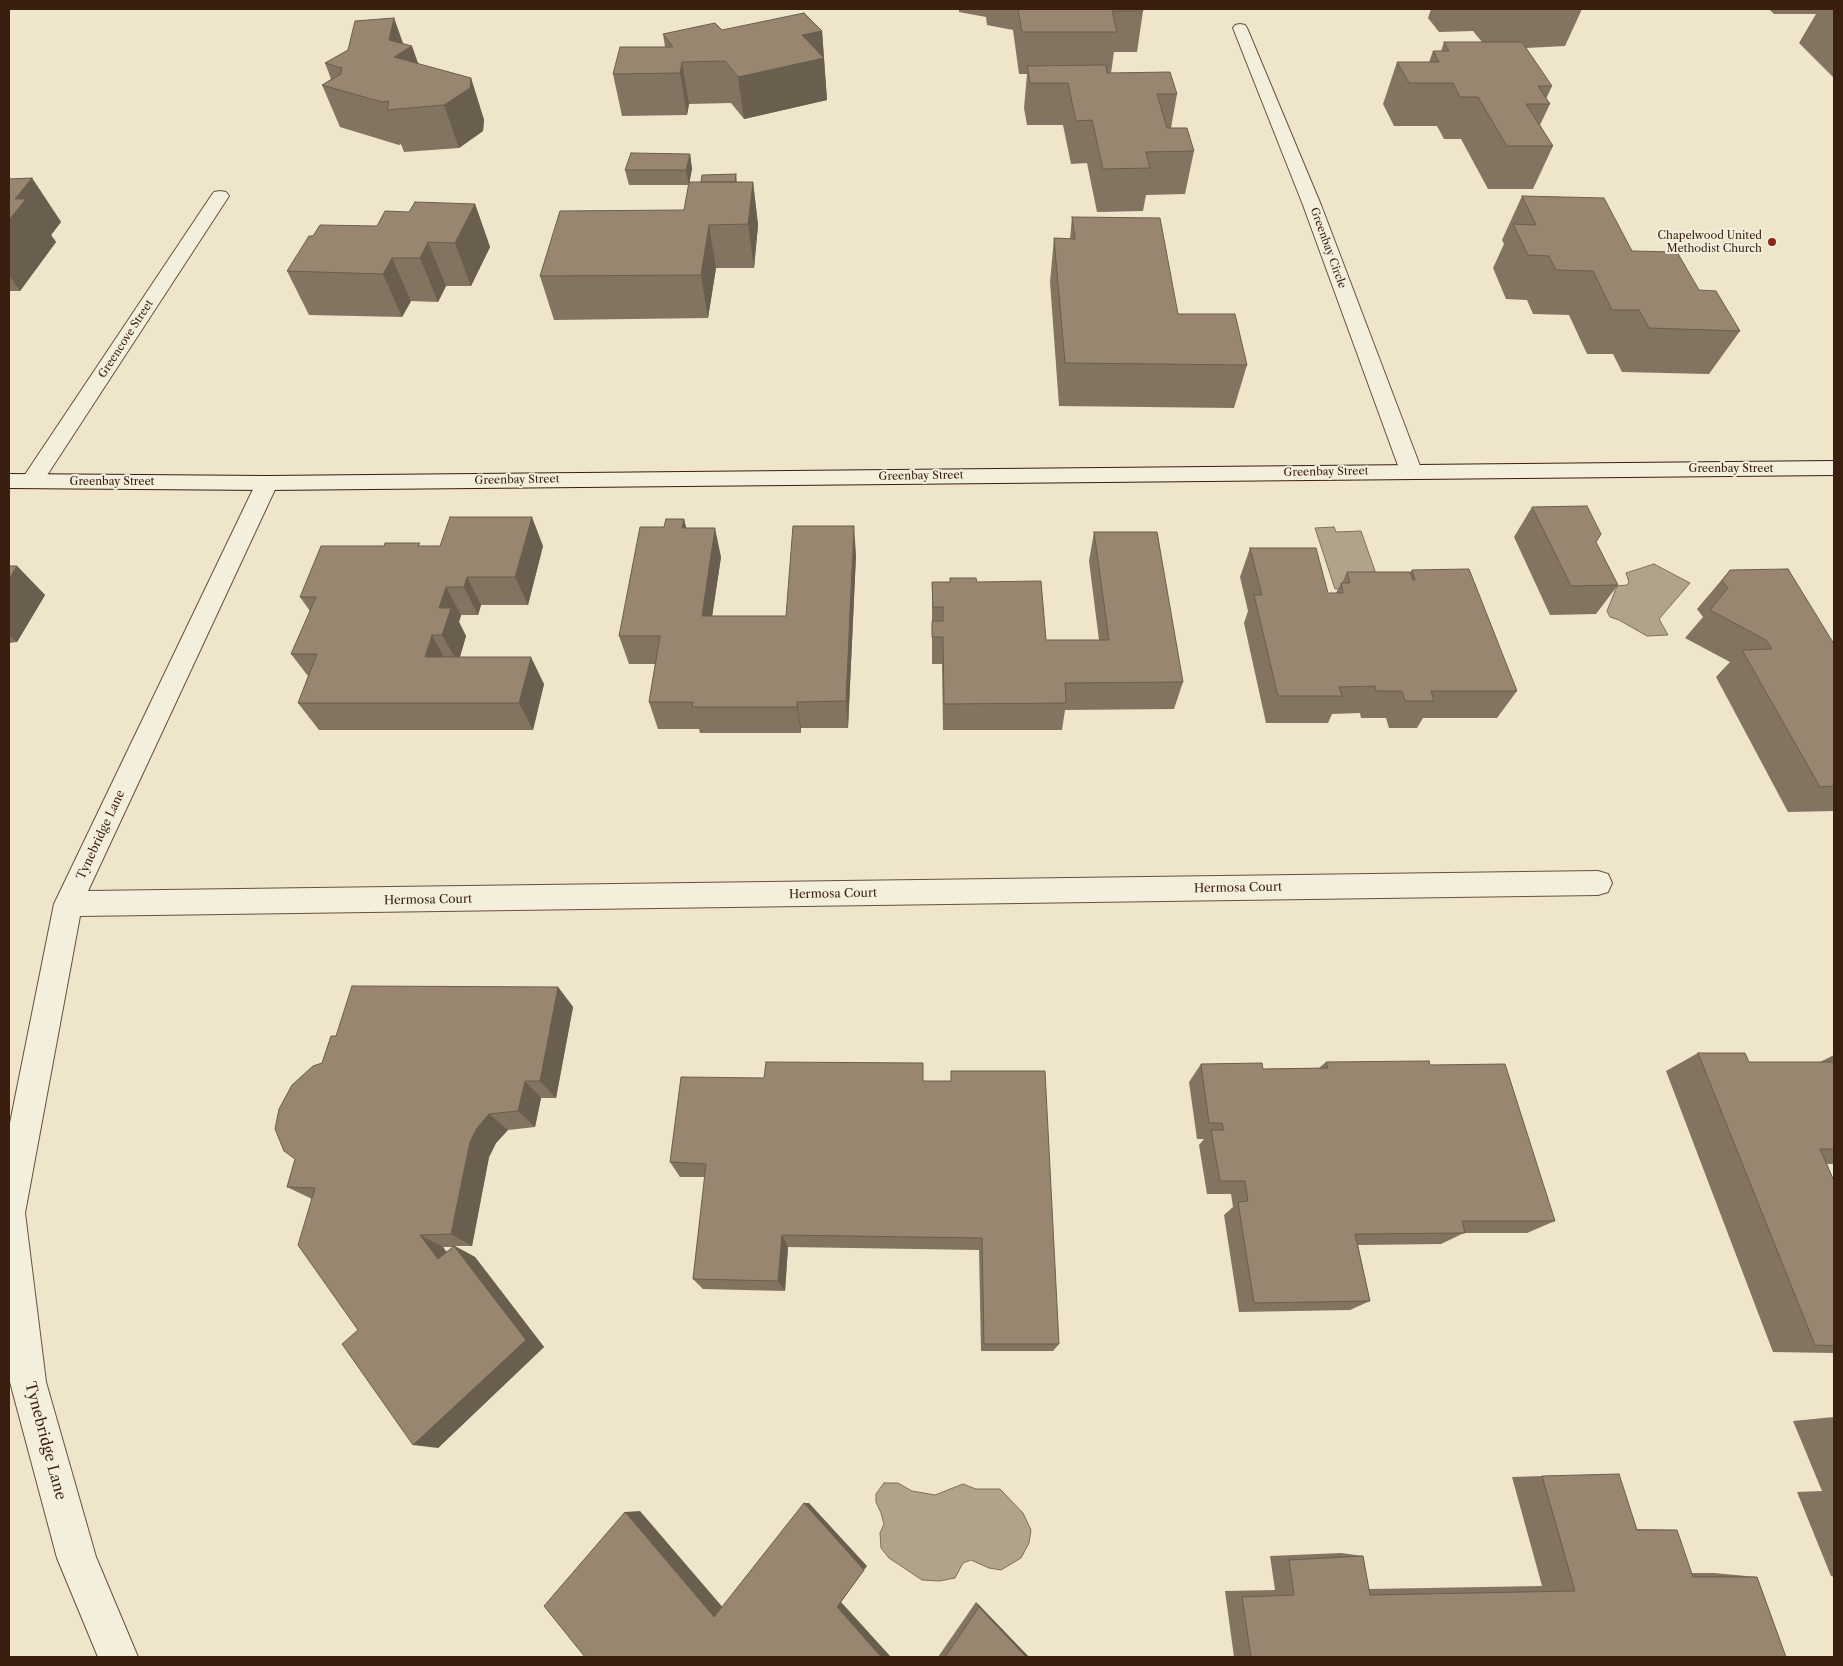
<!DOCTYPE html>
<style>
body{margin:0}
#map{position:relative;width:1843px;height:1666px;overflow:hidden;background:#eee5ca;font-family:"Libre Caslon Text",serif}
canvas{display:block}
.frame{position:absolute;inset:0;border:10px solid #3a1f10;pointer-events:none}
</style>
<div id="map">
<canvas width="1843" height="1666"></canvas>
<div class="frame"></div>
</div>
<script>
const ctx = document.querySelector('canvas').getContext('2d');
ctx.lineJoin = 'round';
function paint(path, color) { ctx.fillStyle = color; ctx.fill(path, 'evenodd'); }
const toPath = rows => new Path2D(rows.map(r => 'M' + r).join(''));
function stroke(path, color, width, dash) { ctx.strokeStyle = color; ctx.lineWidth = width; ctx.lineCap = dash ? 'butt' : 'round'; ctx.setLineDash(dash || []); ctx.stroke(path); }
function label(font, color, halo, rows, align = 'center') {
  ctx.font = font + ' "Libre Caslon Text",serif'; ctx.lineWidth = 4; ctx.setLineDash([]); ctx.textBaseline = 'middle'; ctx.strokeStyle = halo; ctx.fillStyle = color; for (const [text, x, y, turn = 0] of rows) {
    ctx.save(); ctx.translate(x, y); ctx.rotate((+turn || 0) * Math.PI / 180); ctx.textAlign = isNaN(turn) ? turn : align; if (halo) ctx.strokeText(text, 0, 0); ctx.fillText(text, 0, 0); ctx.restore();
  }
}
const water = toPath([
 [1334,527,1336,532,1361,531,1381,588,1335,589,1315,528,1334,527],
 [1654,564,1690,583,1659,619,1668,635,1647,636,1619,620,1610,617,1607,611,1617,586,1627,585,1629,582,1626,573,1654,564],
 [884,1483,898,1483,912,1491,935,1495,963,1484,976,1489,1000,1489,1023,1513,1031,1530,1029,1543,1021,1558,1001,1570,989,1568,971,1560,963,1563,955,1578,939,1581,922,1580,889,1558,881,1548,880,1533,884,1524,881,1513,876,1502,876,1494,884,1483]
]);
paint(water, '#b1a28b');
stroke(water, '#816e5a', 1);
const street = toPath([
 [1240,24,1245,25,1247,28,1321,205,1422,471,1419,476,1411,478,1403,476,1400,471,1303,205,1233,28,1235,25,1240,24],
 [220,191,226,192,229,196,40,486,32,488,24,486,21,481,24,476,211,196,214,192,220,191],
 [267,476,275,478,278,483,88,891,1598,871,1608,874,1612,883,1608,892,1598,895,80,916,25,1213,46,1382,96,1557,138,1657,98,1657,57,1558,10,1382,9,1128,54,904,256,483,259,478,267,476]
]);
const secondary = toPath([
 [1834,461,1834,475,267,490,9,488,9,474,267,476,1834,461]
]);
stroke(street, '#67503e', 2);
stroke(secondary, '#3a1f10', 2);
paint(street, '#f4eedd');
paint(secondary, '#f4eedd');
paint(toPath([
 [959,9,1142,9,1143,11,1137,52,1114,52,1111,73,1177,94,1171,128,1194,151,1185,194,1146,195,1143,211,1097,212,1087,163,1071,164,1063,125,1027,125,1024,108,1027,74,1019,74,1013,30,987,25,986,17,959,12],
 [1431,9,1582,9,1565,46,1526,48,1552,86,1546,99,1550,104,1540,125,1553,146,1533,189,1488,189,1461,139,1444,139,1437,126,1394,126,1383,104,1397,62,1429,62,1433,51,1441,51,1444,42,1482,42,1473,31,1439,32,1428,18],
 [1769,9,1834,9,1834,78,1799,43,1816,14,1774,14],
 [394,18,403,43,418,64,471,78,484,120,483,131,459,148,404,152,401,144,399,145,340,127,322,85,331,79,325,63,348,50],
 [722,30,822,31,827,100,744,119,731,103,689,104,687,115,622,116,613,74,665,47,663,34],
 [690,154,692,169,689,182,701,182,736,174,737,182,753,182,758,225,754,268,716,268,708,318,554,320,540,276,684,210,689,185,629,185,625,170],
 [32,178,61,222,51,235,56,242,20,291,9,291,9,179],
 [1522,196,1632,251,1699,290,1740,331,1709,374,1622,372,1613,354,1587,354,1569,315,1533,314,1527,300,1506,299,1493,268,1504,244,1502,240],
 [475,204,490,247,471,286,446,286,438,302,411,301,402,317,309,315,287,271,313,236,377,226,409,212],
 [1072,217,1178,314,1247,365,1234,408,1059,406,1050,282,1054,238,1070,239],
 [1532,507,1596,542,1618,585,1596,614,1550,615,1514,537],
 [684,519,686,528,721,557,712,616,786,616,856,555,848,728,801,728,801,733,700,733,699,729,658,729,649,702,655,664,629,664,619,636,664,527],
 [1094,532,1183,682,1174,709,1065,710,1062,730,943,730,942,664,932,664,932,582,977,582,1046,640,1099,640,1089,561],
 [421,546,543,546,528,605,481,605,478,615,461,615,459,622,466,636,460,657,544,684,533,730,319,730,298,703,308,676,291,654,310,611,300,597],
 [1250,548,1328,593,1336,593,1341,583,1342,583,1347,572,1410,572,1412,570,1517,691,1497,718,1423,718,1417,728,1389,728,1386,718,1361,718,1360,713,1332,714,1328,723,1266,723,1244,623,1248,611,1240,577],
 [9,566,17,566,45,595,17,642,9,643],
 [1730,570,1834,644,1834,811,1788,812,1716,677,1730,662,1685,638,1703,617,1697,609],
 [558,987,573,1007,556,1098,541,1098,535,1127,508,1130,496,1143,489,1157,472,1246,455,1246,475,1257,544,1347,438,1448,358,1330,312,1199,287,1187,295,1159,322,1063,336,1036],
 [443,1247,453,1247,446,1252],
 [1698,1053,1749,1062,1820,1062,1834,1055,1834,1164,1827,1164,1834,1181,1834,1353,1773,1352,1666,1071],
 [1326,1062,1430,1065,1555,1221,1527,1233,1464,1233,1441,1244,1358,1245,1370,1301,1350,1310,1239,1312,1224,1215,1233,1207,1231,1194,1207,1194,1199,1145,1204,1139,1197,1139,1189,1082,1201,1064,1263,1069,1319,1068],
 [951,1071,1059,1344,1053,1351,981,1351,979,1250,788,1247,785,1291,703,1289,693,1279,705,1177,680,1177,670,1162,923,1081,951,1081],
 [1834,1417,1834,1577,1831,1576,1797,1492,1822,1491,1793,1421],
 [1542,1476,1637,1529,1677,1530,1691,1573,1714,1573,1757,1577,1786,1657,1234,1657,1225,1591,1275,1590,1270,1556,1341,1553,1363,1556,1369,1589,1542,1586,1512,1477],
 [976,1602,1029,1657,938,1657]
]), '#837361');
paint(toPath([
 [394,18,405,50,412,46,427,88,394,57,389,40],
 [822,31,827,100,744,119,738,77,802,35],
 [682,62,689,104,687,115,680,73],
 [471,78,484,120,483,131,459,148,444,105],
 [690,154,692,169,689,185,686,170],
 [32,178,61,222,51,235,56,242,20,291,9,275,9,220,15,199],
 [753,182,758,225,754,268,748,224],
 [475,204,490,247,471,286,455,243],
 [709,225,716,268,708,318,701,275],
 [428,242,446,286,438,302,420,258],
 [392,258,411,301,402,317,383,274],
 [532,517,543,546,528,605,515,577],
 [684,519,691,548,682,528],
 [854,526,856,555,848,728,846,701],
 [715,528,721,557,708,644,702,616],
 [17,566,45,595,17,642,9,635,9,579],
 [467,577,481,605,478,615,464,587],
 [446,587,461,615,459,622,466,636,458,663,442,635,439,608],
 [432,635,447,663,425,657],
 [531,657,544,684,533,730,519,703],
 [797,702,801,728,801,733,797,707],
 [558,987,573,1007,556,1098,540,1081],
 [525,1081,541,1098,535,1127,518,1111],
 [489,1114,508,1130,496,1143,489,1157,472,1246,451,1234,470,1142,477,1128],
 [420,1235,443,1247,460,1270,438,1259],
 [782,1235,788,1247,785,1291,778,1281],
 [454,1246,475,1257,544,1347,438,1448,413,1445],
 [804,1503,809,1503,867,1566,841,1602,891,1657,881,1657,837,1607],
 [640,1511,725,1610,714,1617,625,1512],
 [976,1602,1029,1657,1026,1657,979,1607]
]), '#6a5e4f');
const building = toPath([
 [1018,9,1142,9,1143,11,1112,11,1117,32,1022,32,1018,9],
 [804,13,822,31,802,35,824,58,738,77,725,61,682,62,680,73,613,74,620,47,673,47,663,34,715,23,722,30,804,13],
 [394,18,389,40,412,46,394,57,471,78,470,88,444,105,387,110,389,101,382,102,322,85,341,74,342,68,325,63,348,50,355,21,394,18],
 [1444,42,1522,42,1552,86,1538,86,1550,104,1526,104,1553,146,1507,146,1478,97,1460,97,1453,83,1409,83,1397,62,1439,62,1433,51,1449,51,1444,42],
 [1106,65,1107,73,1170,72,1177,94,1157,94,1167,128,1187,128,1194,151,1146,152,1150,168,1103,169,1092,120,1076,121,1068,83,1030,83,1027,66,1106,65],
 [631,153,690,154,686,170,625,170,631,153],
 [736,174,735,182,701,182,702,175,736,174],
 [32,178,15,199,26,199,9,220,9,179,32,178],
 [689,182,753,182,748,224,709,225,701,275,540,276,560,211,684,210,689,182],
 [1522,196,1604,198,1632,251,1677,252,1699,290,1716,291,1740,331,1649,328,1639,310,1612,310,1593,271,1556,270,1549,256,1528,255,1513,224,1536,225,1522,196],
 [415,202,475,204,455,243,428,242,420,258,392,258,383,274,287,271,309,236,313,236,320,225,377,226,385,211,409,212,415,202],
 [1072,217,1160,218,1178,314,1235,314,1247,365,1065,363,1054,238,1075,239,1072,217],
 [1587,506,1601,534,1596,542,1618,585,1571,586,1532,507,1587,506],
 [450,517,532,517,515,577,467,577,464,587,446,587,439,608,451,608,442,635,432,635,425,657,531,657,519,703,298,703,317,654,291,654,316,597,300,597,321,546,384,546,385,543,420,543,418,546,440,546,450,517],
 [666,519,684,519,682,528,715,528,702,616,786,616,793,526,854,526,846,701,797,702,797,707,692,707,693,702,649,702,660,636,619,636,640,527,664,527,666,519],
 [1094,532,1157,532,1183,682,1065,683,1066,703,944,704,943,637,932,637,932,621,943,621,943,607,933,607,932,582,950,582,950,578,976,578,977,582,1041,581,1046,640,1109,640,1094,532],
 [1250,548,1316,548,1328,593,1343,593,1341,583,1350,583,1347,572,1410,572,1413,580,1415,580,1412,570,1469,569,1517,691,1431,691,1434,701,1405,701,1402,691,1376,691,1375,686,1339,687,1342,696,1278,696,1254,595,1262,595,1250,548],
 [9,566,17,566,9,579,9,566],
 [1788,569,1834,644,1834,786,1820,787,1742,650,1772,649,1766,640,1710,610,1728,588,1722,581,1730,570,1788,569],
 [352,986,558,987,540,1081,525,1081,518,1111,489,1114,477,1128,470,1142,451,1234,420,1235,438,1259,454,1246,526,1340,413,1445,342,1344,358,1330,298,1245,315,1188,287,1187,295,1159,284,1151,275,1129,279,1109,292,1085,313,1066,322,1063,331,1036,336,1036,352,986],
 [1698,1053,1745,1053,1749,1062,1834,1062,1834,1149,1820,1149,1834,1181,1834,1346,1815,1345,1698,1053],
 [1429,1061,1430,1065,1505,1064,1555,1221,1462,1221,1465,1233,1355,1234,1370,1301,1254,1303,1238,1202,1248,1201,1245,1181,1220,1181,1211,1130,1224,1130,1222,1123,1209,1123,1201,1064,1262,1063,1263,1069,1328,1068,1326,1062,1429,1061],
 [766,1062,923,1063,923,1081,951,1081,951,1071,1045,1071,1059,1344,984,1344,982,1238,782,1235,778,1281,693,1279,706,1164,670,1162,681,1077,764,1078,766,1062],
 [1619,1474,1637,1530,1677,1530,1693,1577,1757,1577,1786,1657,1251,1657,1242,1597,1294,1595,1289,1560,1363,1556,1370,1595,1575,1591,1542,1476,1619,1474],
 [804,1503,864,1570,837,1607,881,1657,585,1657,544,1606,625,1512,714,1617,804,1503],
 [979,1607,1026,1657,945,1657,979,1607]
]);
paint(building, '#988671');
stroke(building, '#6a5e4f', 1);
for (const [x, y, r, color] of [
 [1772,242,5,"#8f2418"]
]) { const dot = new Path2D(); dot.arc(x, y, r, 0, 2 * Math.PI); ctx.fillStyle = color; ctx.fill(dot); stroke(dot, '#f4eedd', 2); }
label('11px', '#3a1f10', '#f4eedd', [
 ["Chapelwood United",1762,236],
 ["Methodist Church",1762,249]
], 'right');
label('11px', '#3a1f10', '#f4eedd', [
 ["Greenbay Circle",1328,248,70],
 ["Greencove Street",126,339,-57],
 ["Greenbay Street",1731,469],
 ["Greenbay Street",1326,472,-1],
 ["Greenbay Street",921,476,-1],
 ["Greenbay Street",517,480,-1],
 ["Greenbay Street",112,482]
]);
label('12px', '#3a1f10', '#f4eedd', [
 ["Tynebridge Lane",101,835,-65],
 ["Hermosa Court",1238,888,-1],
 ["Hermosa Court",833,894,-1],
 ["Hermosa Court",428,900,-1]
]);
label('15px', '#3a1f10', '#f4eedd', [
 ["Tynebridge Lane",45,1441,75]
]);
</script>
